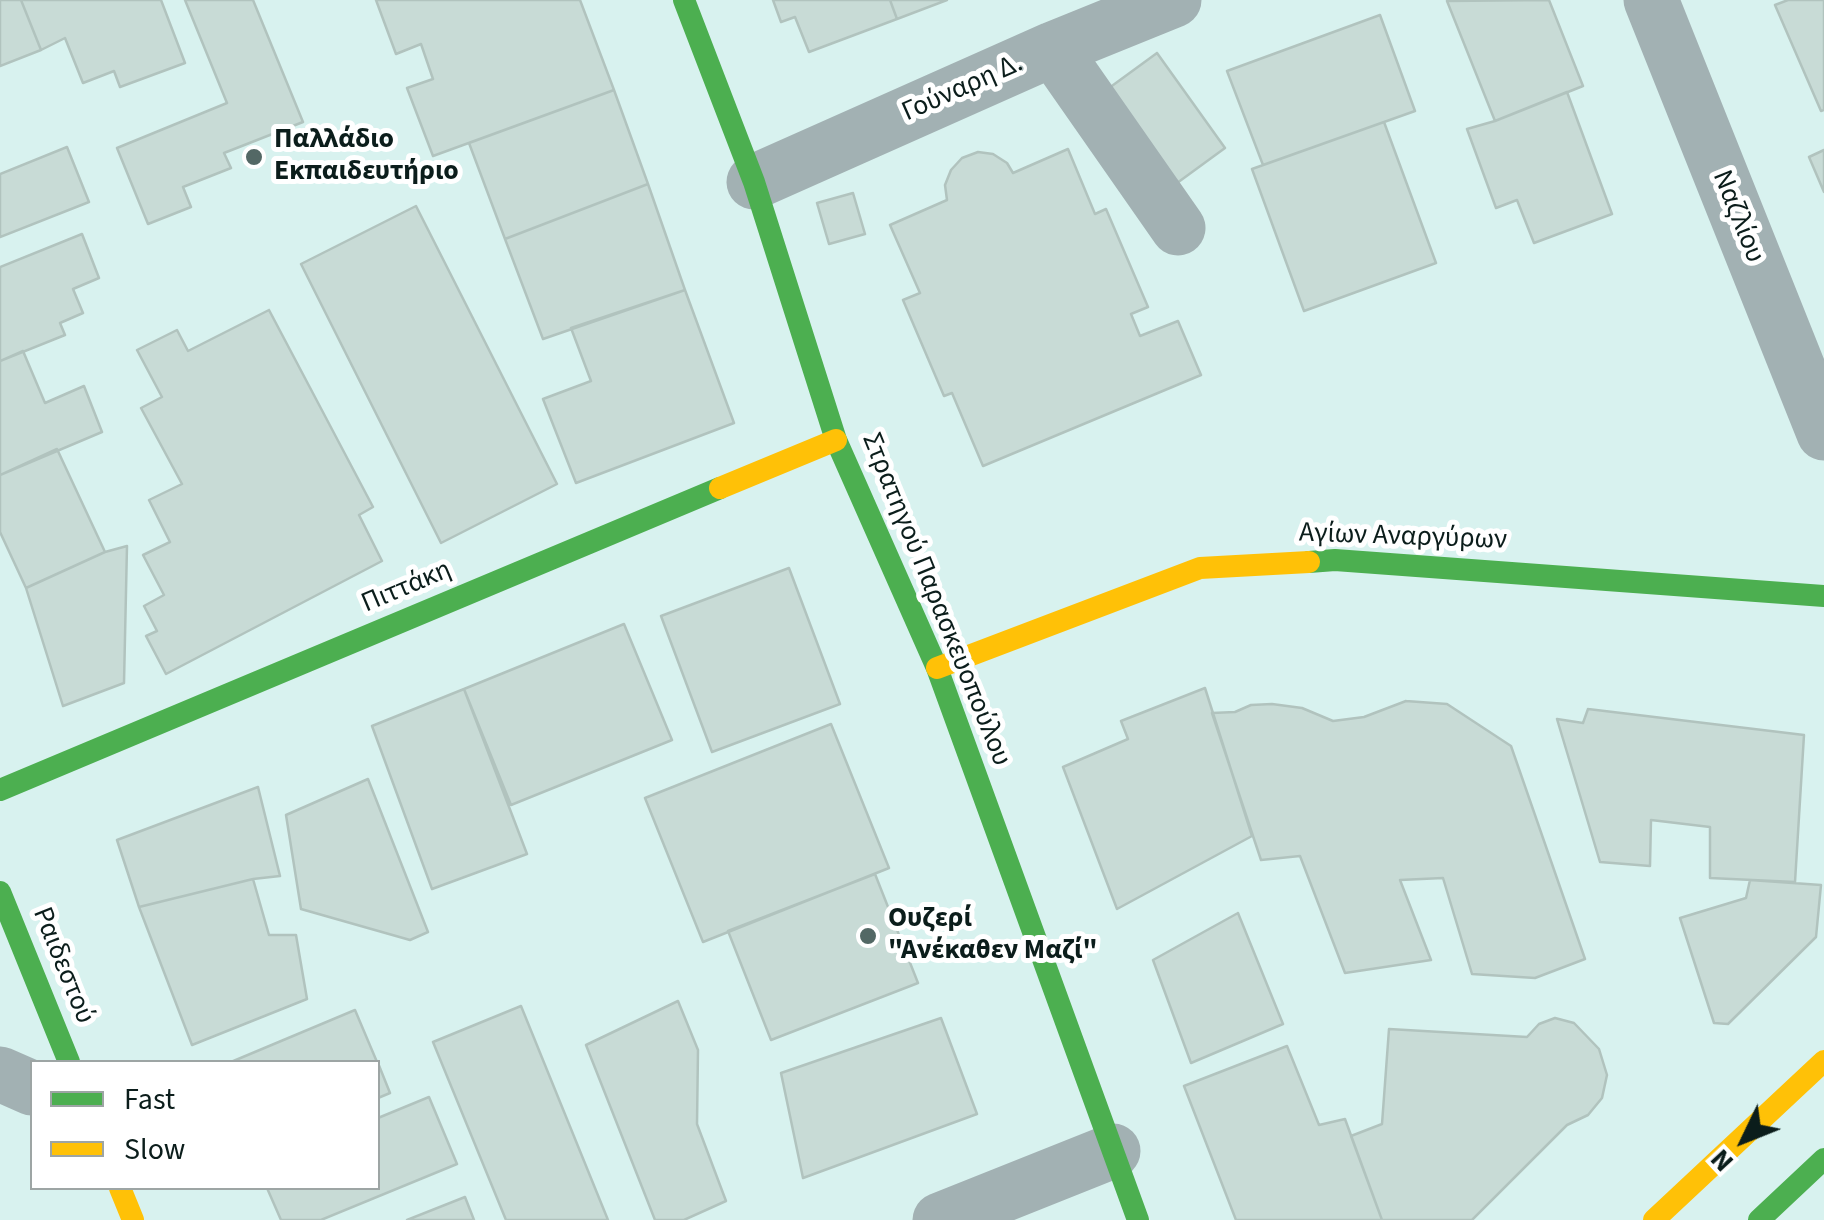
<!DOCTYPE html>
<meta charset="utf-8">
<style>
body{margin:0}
#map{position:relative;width:1824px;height:1220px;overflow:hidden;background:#d8f2ef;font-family:"Source Sans 3",sans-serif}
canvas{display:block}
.legend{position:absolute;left:30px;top:1060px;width:350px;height:130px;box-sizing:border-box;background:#fff;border:2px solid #9da5a4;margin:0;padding:12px 18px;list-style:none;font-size:30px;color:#0b1d1b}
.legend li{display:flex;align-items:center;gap:20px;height:50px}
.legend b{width:50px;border:2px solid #9da5a4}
.north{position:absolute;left:1694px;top:1090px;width:100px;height:100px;-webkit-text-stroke:8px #fff;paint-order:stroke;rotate:227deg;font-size:28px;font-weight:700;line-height:40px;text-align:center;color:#0b1d1b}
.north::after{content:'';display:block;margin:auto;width:35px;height:45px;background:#0b1d1b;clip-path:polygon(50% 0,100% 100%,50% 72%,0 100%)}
</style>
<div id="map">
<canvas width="1824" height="1220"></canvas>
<ul class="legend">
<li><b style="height:12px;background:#4caf50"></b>Fast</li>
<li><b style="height:12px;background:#ffc107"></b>Slow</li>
</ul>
<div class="north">N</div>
</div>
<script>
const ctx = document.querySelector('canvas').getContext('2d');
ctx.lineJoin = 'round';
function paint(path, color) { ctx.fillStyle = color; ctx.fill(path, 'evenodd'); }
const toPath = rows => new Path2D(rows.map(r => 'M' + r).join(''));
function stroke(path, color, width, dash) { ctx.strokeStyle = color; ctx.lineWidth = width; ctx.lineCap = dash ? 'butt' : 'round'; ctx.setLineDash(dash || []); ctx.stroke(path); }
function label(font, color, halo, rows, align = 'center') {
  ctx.font = font + ' "Source Sans 3",sans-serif'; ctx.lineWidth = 10; ctx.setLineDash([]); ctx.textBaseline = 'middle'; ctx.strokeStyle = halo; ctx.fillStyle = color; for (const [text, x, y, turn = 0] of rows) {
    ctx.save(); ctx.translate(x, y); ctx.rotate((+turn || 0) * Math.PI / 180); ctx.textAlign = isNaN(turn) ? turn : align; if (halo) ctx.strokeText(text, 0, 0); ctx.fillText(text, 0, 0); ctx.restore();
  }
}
const building = toPath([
 [0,0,21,0,41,50,0,66,0,0],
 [21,0,161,0,185,63,120,87,114,71,83,83,65,38,41,50,21,0],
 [185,0,253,0,303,122,224,153,231,168,183,187,191,207,148,224,117,148,227,103,185,0],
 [376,0,580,0,614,90,433,156,407,88,433,79,421,44,396,54,376,0],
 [773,0,890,0,897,19,809,52,795,17,781,22,773,0],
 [890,0,947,0,897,19,890,0],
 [1549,0,1583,86,1495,121,1447,1,1549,0],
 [1788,0,1824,0,1824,110,1821,111,1775,5,1788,0],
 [1380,15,1415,111,1263,165,1227,71,1380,15],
 [1157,53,1225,148,1162,194,1094,99,1157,53],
 [614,90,648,184,505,239,469,143,614,90],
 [1567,92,1612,214,1534,243,1517,200,1496,208,1467,129,1495,121,1567,92],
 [1384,122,1436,263,1304,311,1252,169,1384,122],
 [67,147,89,202,0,237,0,174,67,147],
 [1068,149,1095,214,1106,209,1148,307,1131,314,1140,336,1178,321,1201,375,983,466,952,393,944,396,903,300,920,293,890,225,947,200,945,185,951,170,962,158,978,152,993,154,1007,163,1013,173,1068,149],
 [1824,150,1824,192,1809,157,1824,150],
 [648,184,685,290,543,339,505,239,648,184],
 [853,193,865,234,829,244,817,203,853,193],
 [416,206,557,484,441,543,301,264,416,206],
 [82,234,99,278,73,289,83,313,60,323,65,335,0,361,0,267,82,234],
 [685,290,734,423,576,483,543,399,591,381,571,328,685,290],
 [269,310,373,507,359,515,382,561,166,674,146,636,157,631,144,606,164,595,143,555,170,542,149,500,182,484,141,408,162,397,137,350,177,330,188,351,269,310],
 [23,351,45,403,84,386,102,432,0,475,0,361,23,351],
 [57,449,105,552,26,588,0,532,0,475,57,449],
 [127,546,124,683,63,706,26,588,105,552,127,546],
 [789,568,840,704,712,752,661,616,789,568],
 [624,624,672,740,511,805,464,689,624,624],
 [1205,688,1252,836,1117,909,1063,767,1128,739,1121,721,1205,688],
 [464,689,527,854,432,889,372,726,464,689],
 [1406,701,1447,704,1511,746,1585,959,1535,978,1472,974,1443,878,1400,880,1431,960,1345,973,1300,856,1261,860,1212,713,1235,712,1251,705,1272,704,1302,708,1333,721,1364,717,1406,701],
 [1588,709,1804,735,1795,882,1710,878,1710,827,1651,820,1650,866,1600,862,1557,719,1583,723,1588,709],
 [831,724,889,868,703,942,645,798,831,724],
 [368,779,428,932,410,940,301,909,286,815,368,779],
 [258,787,280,876,253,879,139,907,117,840,258,787],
 [875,874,918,983,771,1040,728,931,875,874],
 [253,879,269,935,296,935,307,999,192,1045,139,907,253,879],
 [1750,880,1821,885,1816,937,1728,1024,1714,1023,1680,918,1746,898,1750,880],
 [1238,913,1283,1024,1191,1063,1153,960,1238,913],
 [678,1001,698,1050,697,1124,726,1201,684,1220,655,1220,586,1045,678,1001],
 [521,1006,608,1220,506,1220,433,1042,521,1006],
 [355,1010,377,1062,231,1062,355,1010],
 [941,1018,977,1114,803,1178,781,1073,941,1018],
 [1555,1018,1574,1023,1599,1049,1607,1075,1602,1098,1588,1115,1567,1125,1472,1220,1382,1220,1351,1136,1382,1124,1389,1029,1527,1037,1539,1024,1555,1018],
 [1287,1046,1319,1125,1345,1119,1382,1220,1236,1220,1184,1086,1287,1046],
 [378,1063,390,1093,378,1098,378,1063],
 [429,1097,457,1164,321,1220,281,1220,267,1188,378,1188,378,1118,429,1097],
 [465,1197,474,1220,407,1220,465,1197]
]);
paint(building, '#c8dbd6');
stroke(building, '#b1c3be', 2.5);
stroke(toPath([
 [1651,0,1824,433],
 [1053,49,1178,228],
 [754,182,1053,49,1174,0],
 [0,1074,32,1088],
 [940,1220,1113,1151]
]), '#a2b1b3', 55);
stroke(toPath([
 [684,0,754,182,836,440,937,668,1138,1220],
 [1309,562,1335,560,1824,596],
 [0,790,720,488],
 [0,892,69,1062],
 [1759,1220,1824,1159]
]), '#4caf50', 22);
stroke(toPath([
 [720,488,836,440],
 [937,668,1200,568,1309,562],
 [120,1188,133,1220],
 [1654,1220,1824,1061]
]), '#ffc107', 22);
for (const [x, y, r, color] of [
 [254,157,10,"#536865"],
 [868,936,10,"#536865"]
]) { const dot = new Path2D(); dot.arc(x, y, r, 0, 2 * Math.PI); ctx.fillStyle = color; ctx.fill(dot); stroke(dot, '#fff', 4); }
label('28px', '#0b1d1b', '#fff', [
 ["Γούναρη Δ.",963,89,-24],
 ["Ναζλίου",1737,217,68],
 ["Αγίων Αναργύρων",1403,538,2],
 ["Πιττάκη",407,588,-23],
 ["Στρατηγού Παρασκευοπούλου",935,600,68],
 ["Ραιδεστού",62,966,68]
]);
label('bold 28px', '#0b1d1b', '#fff', [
 ["Παλλάδιο",274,141],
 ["Εκπαιδευτήριο",274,173],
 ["Ουζερί",888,920],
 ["\"Ανέκαθεν Μαζί\"",888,952]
], 'left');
</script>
